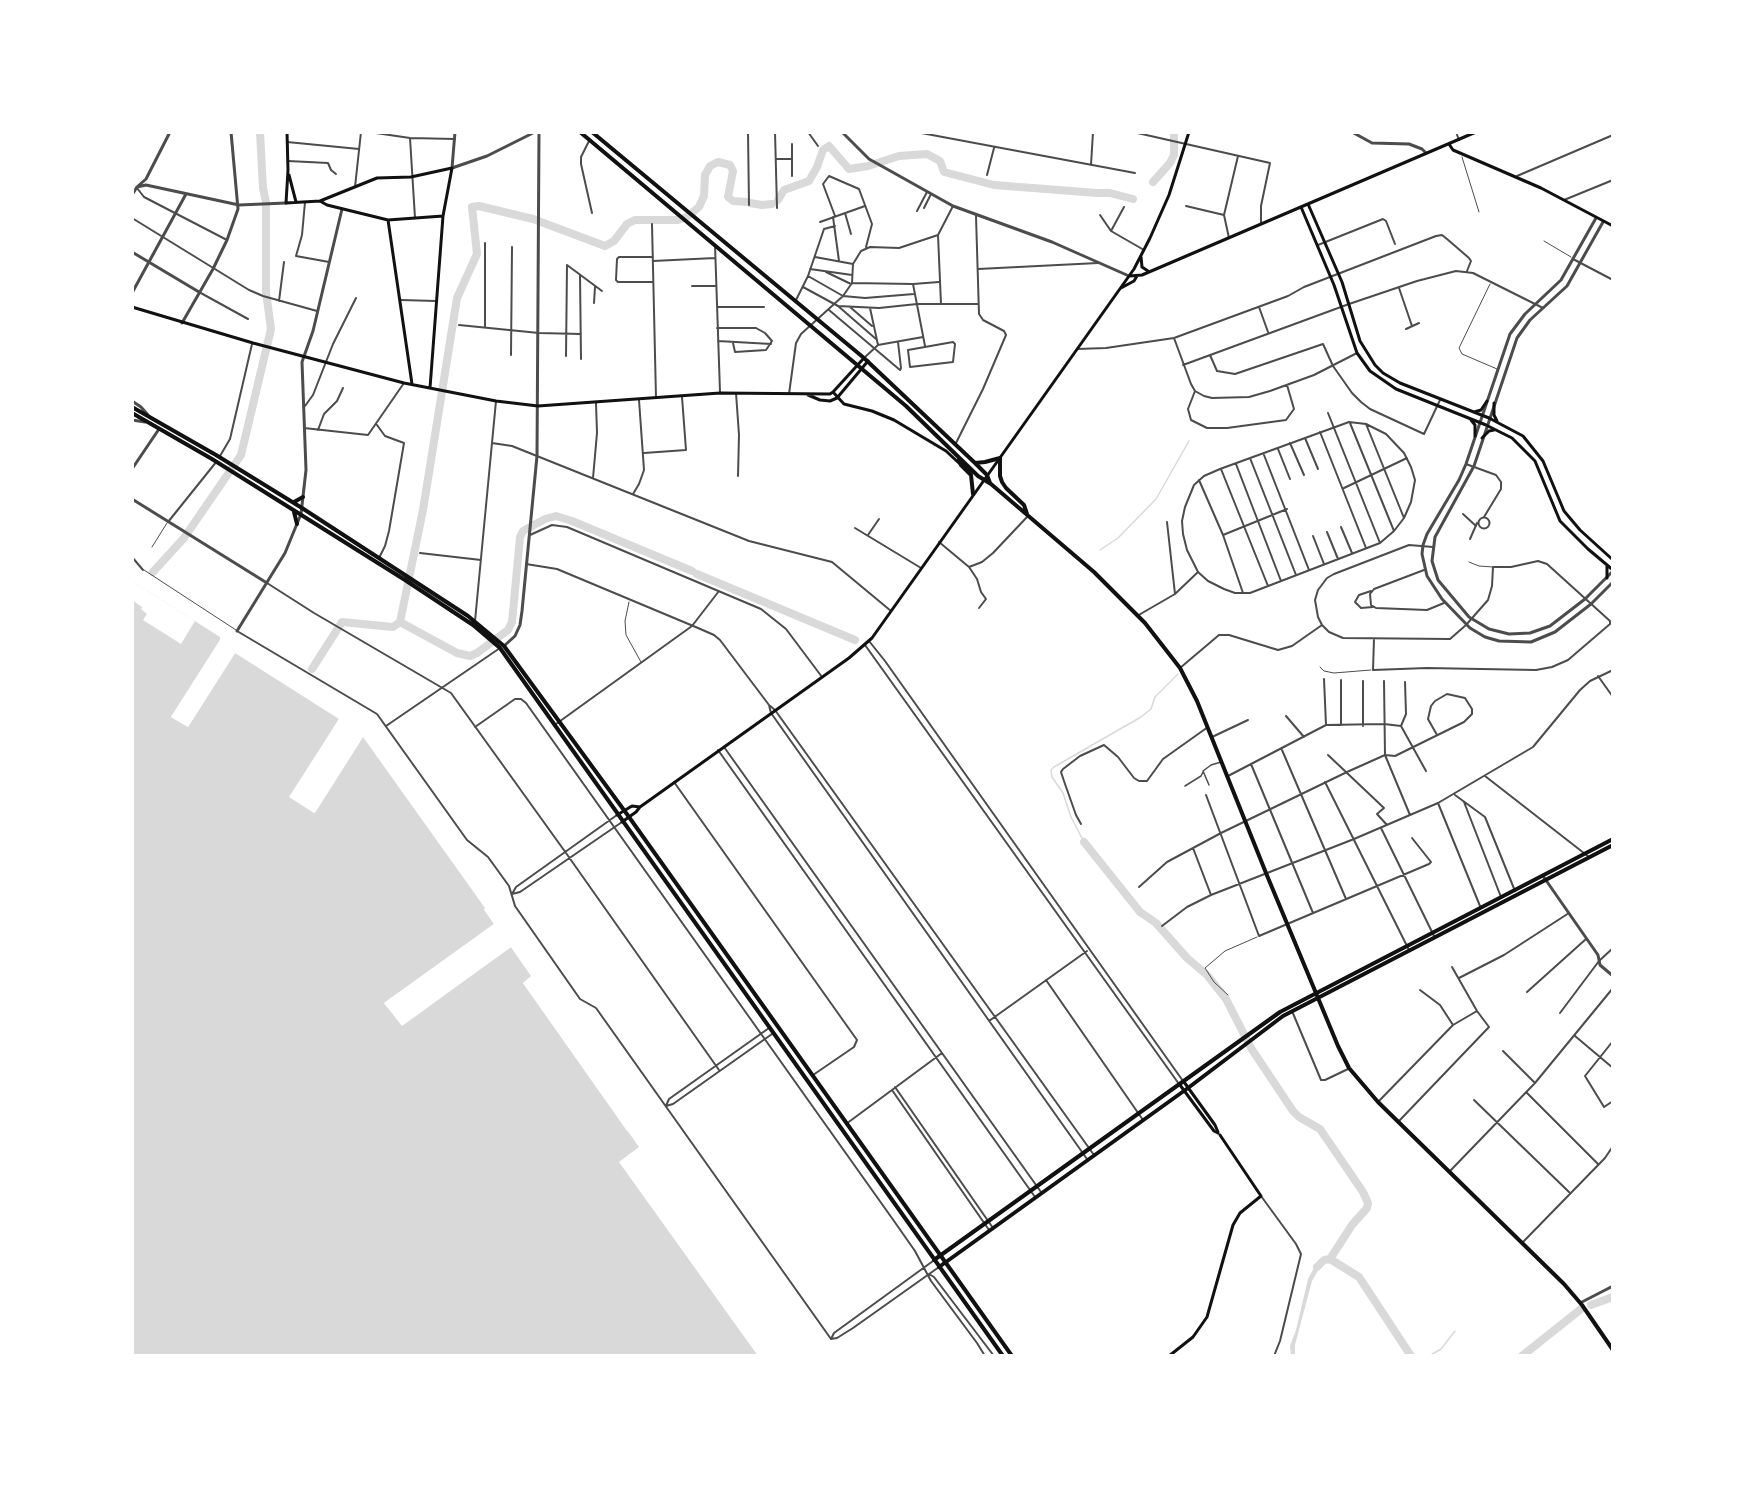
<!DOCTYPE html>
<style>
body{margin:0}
#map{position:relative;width:1745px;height:1488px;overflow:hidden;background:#fff;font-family:"DM Sans",sans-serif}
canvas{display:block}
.frame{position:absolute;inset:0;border:134px solid #fff;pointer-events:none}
</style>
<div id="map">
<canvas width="1745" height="1488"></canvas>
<div class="frame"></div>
</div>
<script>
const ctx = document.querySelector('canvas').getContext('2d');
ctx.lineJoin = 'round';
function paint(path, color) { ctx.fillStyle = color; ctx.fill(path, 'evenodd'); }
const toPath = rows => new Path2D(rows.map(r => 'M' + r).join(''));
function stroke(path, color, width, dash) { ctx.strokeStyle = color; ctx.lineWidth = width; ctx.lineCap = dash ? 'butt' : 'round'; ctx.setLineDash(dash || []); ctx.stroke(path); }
paint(toPath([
 [132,581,220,637,220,640,171,717,188,727,235,653,339,719,290,797,315,813,363,737,485,908,484,910,494,924,384,1003,402,1025,511,947,532,977,523,983,639,1147,619,1162,758,1356,132,1356],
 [1324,1260,1312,1281,1295,1345,1295,1356,1291,1356,1290,1346,1296,1330,1308,1279,1316,1264]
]), '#d9d9d9');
paint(toPath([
 [132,581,195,621,181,644,143,620,147,614,141,609,142,607,132,600],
 [220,640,222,642,175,716,187,723,232,651,237,650,188,727,171,717],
 [339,719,342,721,294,796,313,809,361,735,363,737,314,813,289,797],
 [488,906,488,910,497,923,496,926,388,1003,402,1022,509,944,512,944,534,976,534,979,527,984,630,1129,627,1131,523,983,531,976,511,947,402,1026,384,1003,494,924,484,909]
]), '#fff');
stroke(toPath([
 [1100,550,1118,538,1156,499,1189,441],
 [1084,842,1071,817,1063,793,1052,777,1051,770,1054,767,1141,717,1151,709,1155,697,1178,674],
 [1429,1356,1441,1349,1455,1331]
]), '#d9d9d9', 1.5);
stroke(toPath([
 [1153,182,1170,163,1174,155,1174,132],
 [778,200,784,190,809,181,817,167,823,150,829,146,849,169,868,166,899,156,927,154,940,161,944,172,994,185,1097,193,1110,193,1133,199],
 [750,203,762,205,772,204],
 [153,572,184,538,241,455,271,329,266,292,266,202,263,188,260,132],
 [697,574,855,640],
 [400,622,423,510,457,298,477,254,472,207,479,206,533,219,605,246,614,241,627,224,635,220,678,220,687,217,699,207,704,196,705,175,710,166,718,162,730,165,733,171,728,197,733,201,748,202],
 [400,622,457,653,470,656,477,653,508,630,512,622,520,537,523,531,545,519,556,516,572,521,692,571],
 [312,669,342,622,393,627,400,622],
 [1084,842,1140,912,1156,923,1187,958,1207,975,1226,999,1251,1048,1293,1111,1299,1117,1320,1129,1363,1192,1368,1203,1367,1208,1352,1225,1330,1259],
 [1317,1267,1324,1260,1330,1259,1359,1277,1411,1356],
 [1591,1305,1613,1297],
 [1522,1356,1581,1309]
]), '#d9d9d9', 8);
stroke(toPath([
 [1462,157,1479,212],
 [1544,241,1571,257],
 [1490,284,1459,348,1462,354,1497,369],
 [152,547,167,523],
 [1469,562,1479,566,1493,567],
 [144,570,236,630],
 [629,602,625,621,626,635,641,662],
 [1320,667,1324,671,1334,673,1371,670],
 [1228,995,1214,982,1205,968,1225,951,1257,937]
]), '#4c4c4c', 1);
stroke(toPath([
 [1209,785,1203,771,1211,765,1221,762],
 [1185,786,1201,776,1203,772]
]), '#4c4c4c', 1.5);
stroke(toPath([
 [369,132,410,138,455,139],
 [748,132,749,205],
 [775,132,777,208],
 [808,132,818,146],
 [916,132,1135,173],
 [1133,132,1270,163,1261,206,1261,224],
 [1456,132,1459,140],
 [410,138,415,218],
 [589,141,581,157,581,164,592,213],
 [287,142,359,149],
 [792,144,792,176],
 [777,159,792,159],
 [288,161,328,163,331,170,336,174],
 [1091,165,1093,132],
 [987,175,994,148],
 [1517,176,1613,135],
 [355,187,361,132],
 [137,188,144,197,227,240],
 [1564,200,1613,180],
 [305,202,302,235,296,256,329,262],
 [1186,206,1224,215],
 [924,208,931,194],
 [917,211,927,192],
 [845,213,851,234],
 [1100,215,1111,231,1144,250],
 [835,216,823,184,829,176,859,189,872,224,866,247],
 [833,217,839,261],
 [132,218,249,290,263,296,317,311],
 [820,222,865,206],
 [652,224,656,398],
 [1111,231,1124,207],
 [1229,238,1224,215,1238,156],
 [715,245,720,392],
 [1318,245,1383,219,1386,221,1395,244],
 [653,257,619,257,617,259,616,280,618,282,653,282],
 [815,257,853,264],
 [1573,259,1613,280],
 [653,261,715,258],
 [810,269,852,275],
 [978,269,1098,263],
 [826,272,851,284],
 [580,275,581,359],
 [808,276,843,296,865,298,914,294],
 [852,283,913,284,939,282],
 [913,284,925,346],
 [692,286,716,286],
 [803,287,838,306,876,339],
 [1399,288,1412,326],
 [199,292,248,319],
 [401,300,436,301],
 [796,300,808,276,824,229,835,226],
 [279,301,284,262],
 [594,303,595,287],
 [941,304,938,235,953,206],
 [838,306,879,308,917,304,978,304],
 [717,307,764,307],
 [850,307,872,326],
 [1259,307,1268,332],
 [870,308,878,345],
 [829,310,900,370],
 [459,325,539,333,581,334],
 [485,327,485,243],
 [717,328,756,328,765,333,772,341,766,350,735,352,733,343],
 [1406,329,1419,323],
 [1174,338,1191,384,1195,391,1204,396,1212,398,1249,397,1270,391,1314,375,1357,353],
 [718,341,771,344],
 [898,342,901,368,900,370],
 [953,342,955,344,953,362,910,367,908,350,953,342],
 [1077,349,1106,348,1174,338,1288,296,1304,287,1436,236,1442,235,1447,239,1469,258,1471,261,1467,271],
 [511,355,512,247],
 [1210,355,1217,371,1235,374,1323,344,1333,366,1352,393,1361,402,1370,409,1424,434,1440,400],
 [566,356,567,265,602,291],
 [864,358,878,345,923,337],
 [1183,365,1349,304,1417,281,1456,271,1473,273,1543,308],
 [1195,391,1188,409,1191,420,1207,428,1227,428,1286,420,1294,409,1287,385],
 [736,393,739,435,738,476],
 [789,394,796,343,801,334,843,296,852,283,853,264,861,251,870,247,899,248,938,235],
 [305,406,313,395,333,344,356,298],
 [1328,413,1380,543],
 [1349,422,1366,424,1386,434,1404,453,1411,467,1415,480,1411,502,1404,518,1394,531,1380,543,1250,593,1235,593,1224,589,1208,581,1198,572,1187,550,1183,534,1182,521,1185,507,1194,485,1204,476,1220,469,1349,422],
 [1350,423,1394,531],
 [1366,424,1404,518],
 [377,425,385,436,404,443,389,531,385,546,379,558],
 [304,428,368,435,404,383],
 [318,430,324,414,337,401,343,388],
 [1320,432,1366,548],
 [1305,438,1318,469],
 [492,443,512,446,749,541,832,562,891,611],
 [956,443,983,389,1006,335,1004,331,983,320,979,314,976,216],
 [1290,443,1304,475],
 [1278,449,1290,479],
 [644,453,686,450,682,397],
 [1264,455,1309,570],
 [220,456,230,439,252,344],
 [1250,458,1296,575],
 [1236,464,1281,581],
 [1466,464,1496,475,1501,482,1501,489,1484,517],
 [1221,469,1268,586],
 [593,478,597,433,596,403],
 [1199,480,1223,535,1243,593],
 [1344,488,1407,458],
 [633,494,639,484,644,470,639,400],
 [1463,514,1476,526],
 '1478.5 523a5.5 5.5 0 1 1 11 0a5.5 5.5 0 1 1-11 0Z',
 [168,522,217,461],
 [1167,522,1175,594],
 [1341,527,1352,553],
 [855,528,921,568],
 [1327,532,1338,559],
 [530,535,552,525,567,527,761,609,786,629,822,677],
 [868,535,879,519],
 [1223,535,1287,509],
 [1313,536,1324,564],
 [1470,539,1477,523],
 [939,542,969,567,977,579,981,592,986,599,979,608],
 [420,553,481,560],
 [132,557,143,570],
 [526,564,557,569,698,628,714,635,720,640,769,705,775,710,1094,1155],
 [969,567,982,562,993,553,1027,517],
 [1424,570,1374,589,1370,594,1371,605,1376,608,1427,610,1444,603],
 [267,583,314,613,451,693,566,853,719,1070],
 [1371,591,1359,595,1355,602,1361,608,1373,607],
 [1137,616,1175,594,1198,572],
 [475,621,496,401],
 [237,631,377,714,467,840,488,857,509,886,515,906,580,999,596,1008,831,1339],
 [1374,639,1373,670,1427,668,1536,670,1552,667,1568,660,1610,624,1610,621,1547,564,1538,561,1511,567,1493,567,1492,586,1488,600,1466,625,1450,639,1343,638,1329,632,1322,625,1318,617,1315,600,1318,590,1327,578,1334,574,1409,545,1433,547],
 [869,641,885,661,1183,1081],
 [865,645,1179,1084],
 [1180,668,1219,635,1229,635,1278,650,1292,646,1322,625],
 [1598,676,1613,697],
 [1324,679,1326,725],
 [1341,680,1341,725],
 [1363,681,1363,726],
 [1384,681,1385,755,1410,815],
 [769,705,771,713,1087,1159],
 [1286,716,1304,737],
 [556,724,692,626,719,591],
 [386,726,500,648],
 [1401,726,1426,771],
 [1401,726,1406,714,1405,682],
 [475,727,515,699,521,699,526,703,894,1221,915,1251,931,1281,977,1343,985,1356],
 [1212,737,1248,720],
 [724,747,1041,1192],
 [718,750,1035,1197],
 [1282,750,1346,899],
 [1328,755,1384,808,1377,814,1387,825],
 [1251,764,1313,913],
 [1228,776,1326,725,1384,724,1401,726],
 [1485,776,1589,857],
 [674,782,857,1040,854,1047,813,1075],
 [1325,782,1409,950],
 [1206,795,1259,936,1429,864,1431,862,1412,838],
 [1455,795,1485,817,1515,891],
 [1464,802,1501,897],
 [1438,803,1480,906],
 [1081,824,1076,815,1065,784,1061,772,1063,769,1080,756,1104,745,1118,757,1134,778,1139,781,1147,781,1163,759,1208,727],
 [1381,828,1434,936],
 [1193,848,1211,895],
 [1139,887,1167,862,1221,833,1347,772,1385,755,1395,756,1464,722,1472,714,1472,709,1465,698,1447,694,1435,701,1431,706,1428,719,1437,735],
 [512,894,520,892,622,822],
 [512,894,516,887,617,815],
 [1162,926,1187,907,1211,895,1354,839,1438,803,1533,747,1580,690,1590,681,1613,670],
 [1459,978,1504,955,1569,913],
 [1046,980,1143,1120],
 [1420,990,1440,1005,1453,1025],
 [1527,992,1586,939],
 [1292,1011,1321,1080,1325,1080,1348,1069],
 [1560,1013,1599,961,1613,948],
 [989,1021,1087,951],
 [1575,1036,1613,1068],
 [1613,1041,1585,1076,1604,1107,1613,1101],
 [1503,1051,1535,1083],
 [895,1087,993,1228],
 [892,1090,989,1230],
 [1526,1092,1598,1164],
 [1474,1100,1569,1192],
 [1378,1102,1453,1025,1477,1011],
 [666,1106,669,1099,769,1028],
 [666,1106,673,1104,772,1034],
 [1399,1121,1489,1027,1477,1011,1452,967],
 [846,1124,942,1053],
 [1450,1171,1535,1083,1613,988],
 [1261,1196,1296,1244,1301,1254,1280,1341,1274,1356],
 [1523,1242,1605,1158,1613,1146],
 [929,1274,934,1277,994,1356],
 [831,1339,837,1338,853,1328,939,1267],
 [831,1339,834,1333,933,1261]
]), '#4c4c4c', 2);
stroke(toPath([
 [455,132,452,168,487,156,535,132],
 [842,132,869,159,953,206,1052,242,1129,276],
 [1352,132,1372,143,1409,144,1422,149,1426,153],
 [137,187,146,185,239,205,286,203],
 [132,195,137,187,146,179,170,132],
 [1596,218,1561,280,1525,314,1510,334,1466,464,1459,480,1427,534,1423,545,1422,554,1427,576,1442,599,1470,628,1485,637,1499,641,1531,642,1555,632,1591,604,1613,582],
 [1603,222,1567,286,1530,320,1517,338,1474,466,1435,537,1432,561,1438,580,1469,617,1489,629,1509,634,1530,633,1550,626,1585,599,1613,571],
 [132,252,199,292],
 [132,293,186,194],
 [182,323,213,269,227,240,238,209,231,132],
 [132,401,141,407,148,415],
 [132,420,145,422],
 [132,469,159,429],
 [132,499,267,583],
 [237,631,285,553,301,514,306,470,302,362,313,331,342,209],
 [504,646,515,636,520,625,522,611,537,456,539,132],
 [1543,876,1598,955,1600,965,1613,976],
 [1580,1303,1613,1286]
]), '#4c4c4c', 3);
stroke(toPath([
 [287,132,288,170,286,203,320,201,327,205,388,220,443,216],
 [1449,144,1453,150,1541,188,1613,226],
 [289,175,296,202],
 [320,201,377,178,411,177,452,168,443,216,430,388],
 [1308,204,1342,282,1360,341,1375,365,1383,373,1400,383,1489,418,1523,436,1543,461,1564,511,1580,530,1613,560],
 [1301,207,1334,285,1357,353,1370,371,1396,389,1486,425,1512,438,1535,461,1560,521,1588,549,1613,570],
 [388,220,412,384],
 [1141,257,1142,267,1148,271],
 [1130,276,1142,275,1476,132],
 [1121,288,1134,281,1137,276],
 [132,307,253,343,404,383,496,401,538,406,720,393,830,394,833,392,864,358],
 [833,392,844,404,872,411,894,420,946,451,960,464],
 [808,395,820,400,830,401,837,398,868,361],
 [1494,403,1494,415,1497,421],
 [1474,412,1481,410,1487,401],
 [1471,420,1475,425,1475,436],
 [1482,438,1489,431,1494,430],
 [1607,578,1607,566],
 [617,815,632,806,640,807],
 [622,822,636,812,640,807,849,658,872,638,1134,269,1150,238,1169,195,1189,132],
 [1184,1082,1215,1125,1218,1132],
 [1180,1085,1214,1131,1218,1133],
 [1169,1356,1193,1337,1207,1317,1233,1225,1240,1213,1261,1196,1220,1135]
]), '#111', 3);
stroke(toPath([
 [580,132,906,406,978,476,991,484,1094,572,1145,623,1180,668,1197,701,1266,873,1338,1046,1349,1068,1378,1102,1564,1284,1582,1305,1613,1350],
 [592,132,864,358,975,463,987,475,990,483],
 [959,459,961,465,971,475,973,494],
 [975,463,985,462,1000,458,1000,476,1002,482,1006,488,1024,505,1027,514],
 [934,1260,1280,1012,1613,839],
 [939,1267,1188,1088,1283,1016,1613,845]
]), '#111', 4);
stroke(toPath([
 [132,407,216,455,302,508,468,616,504,646,629,817,1012,1356],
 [132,413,212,459,405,580,473,625,500,648,1003,1356],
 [294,502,303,497],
 [294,512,297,524]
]), '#111', 4);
</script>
